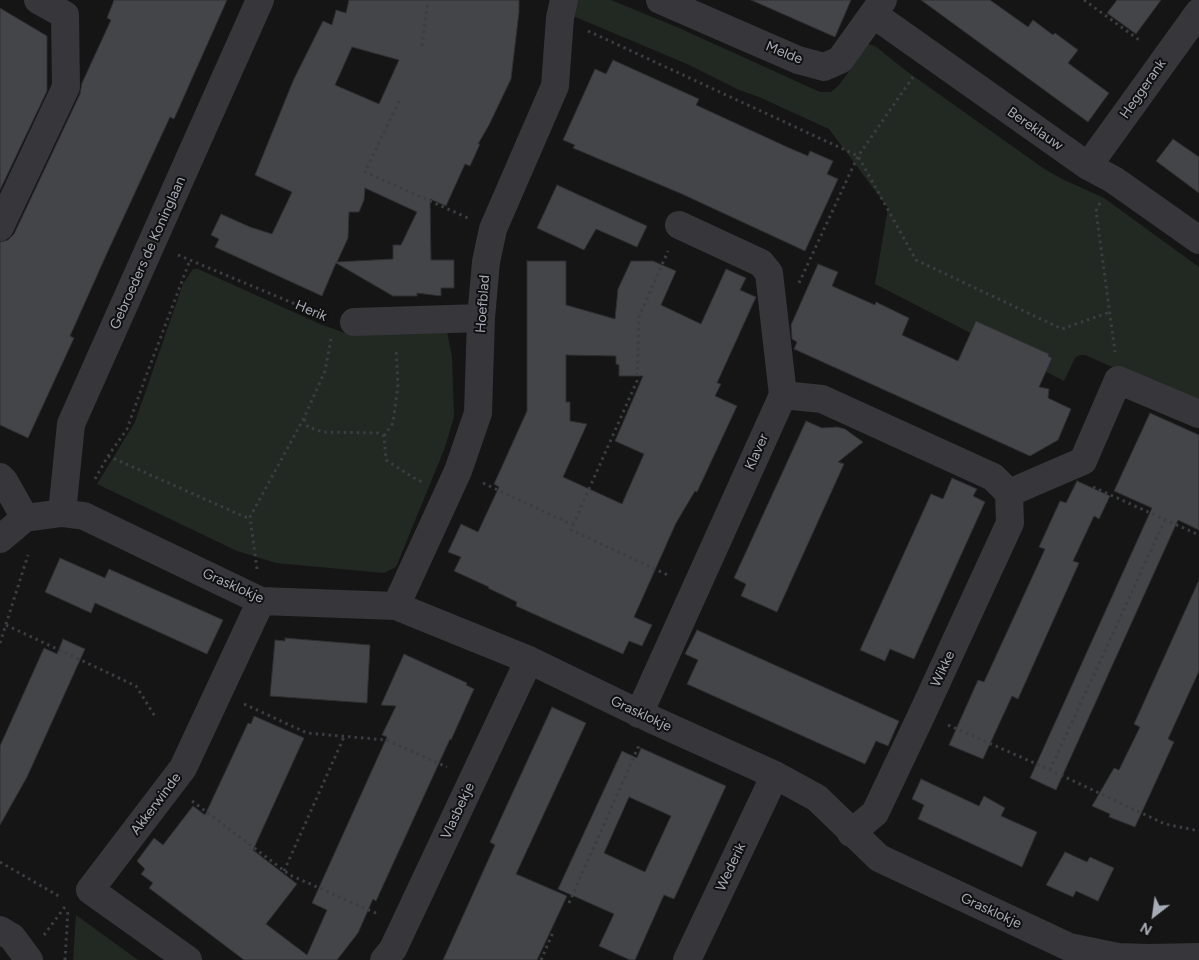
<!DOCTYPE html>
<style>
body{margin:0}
#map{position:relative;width:1199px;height:960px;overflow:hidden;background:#151516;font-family:Figtree,sans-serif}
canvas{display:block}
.north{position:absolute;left:1129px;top:890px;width:50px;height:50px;-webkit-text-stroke:4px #101011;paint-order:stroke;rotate:210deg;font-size:14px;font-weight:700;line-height:20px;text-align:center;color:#a7abb6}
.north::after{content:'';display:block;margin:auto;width:18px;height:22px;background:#a7abb6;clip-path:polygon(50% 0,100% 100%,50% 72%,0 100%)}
</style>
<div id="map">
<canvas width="1199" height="960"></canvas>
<div class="north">N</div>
</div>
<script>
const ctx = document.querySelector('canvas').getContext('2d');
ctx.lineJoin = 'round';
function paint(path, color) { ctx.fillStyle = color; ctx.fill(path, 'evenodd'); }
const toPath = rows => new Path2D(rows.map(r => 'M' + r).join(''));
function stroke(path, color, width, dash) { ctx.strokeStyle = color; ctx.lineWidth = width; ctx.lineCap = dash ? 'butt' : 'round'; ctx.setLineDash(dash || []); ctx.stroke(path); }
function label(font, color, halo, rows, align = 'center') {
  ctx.font = font + ' Figtree,sans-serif'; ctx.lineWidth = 4; ctx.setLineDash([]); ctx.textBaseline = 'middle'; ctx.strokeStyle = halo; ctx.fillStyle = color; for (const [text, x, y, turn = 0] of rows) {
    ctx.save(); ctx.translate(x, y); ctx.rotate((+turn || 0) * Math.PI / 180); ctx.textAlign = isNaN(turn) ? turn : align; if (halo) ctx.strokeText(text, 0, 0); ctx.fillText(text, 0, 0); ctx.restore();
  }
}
paint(toPath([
 [571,0,611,0,679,28,820,92,831,92,839,85,850,70,863,43,875,46,905,70,1043,168,1062,179,1104,198,1199,267,1199,405,1085,355,1080,355,1075,358,1064,381,875,284,888,208,829,129,759,97,739,90,687,64,566,13],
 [193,269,198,269,320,324,345,333,358,334,447,331,452,357,454,417,444,450,396,567,384,573,276,563,237,551,97,484,135,422,183,284],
 [76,915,138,960,73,960]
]), '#212922');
const building = toPath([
 [114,0,227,0,174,119,170,117,108,251,70,336,74,338,28,438,0,425,0,242,8,240,14,234,80,94,82,83,111,20,107,18,114,0],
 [349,0,519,0,519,12,511,79,489,125,478,144,480,144,470,166,465,164,446,206,430,199,431,260,454,260,454,288,441,288,441,296,417,293,417,296,393,296,336,263,322,296,215,247,219,239,211,235,221,214,250,227,272,234,292,192,255,175,293,81,323,21,332,25,336,10,346,13,349,0],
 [352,47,399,60,379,104,335,85,352,47],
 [365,188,417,212,401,245,393,245,393,259,337,262,348,238,349,212,359,212,364,200,365,188],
 [751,0,851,0,835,37,751,0],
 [921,0,990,0,1028,27,1033,20,1053,35,1055,33,1078,50,1068,63,1109,93,1088,122,921,0],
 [1117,0,1161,0,1136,34,1107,13,1117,0],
 [0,8,47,36,47,91,0,190,0,8],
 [613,60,699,99,696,105,787,147,808,156,810,151,833,161,827,174,838,179,805,251,682,194,573,148,575,145,563,140,595,69,606,74,613,60],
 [1173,139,1199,157,1199,193,1156,161,1173,139],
 [557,185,647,226,637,247,596,229,584,250,537,228,557,185],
 [527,261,566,261,566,305,615,319,618,289,631,261,653,261,676,271,661,305,701,324,726,269,746,278,740,290,756,297,717,383,721,384,715,396,737,406,697,492,695,491,676,523,634,617,652,625,642,646,629,641,623,654,516,606,517,602,488,588,489,587,454,571,461,557,448,552,461,524,478,532,499,487,494,484,527,411,527,261],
 [566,355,616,356,616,364,619,365,619,376,643,376,615,441,644,454,622,504,563,477,587,424,570,421,570,402,566,402,566,355],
 [818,264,838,272,832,286,875,305,876,302,909,318,902,335,958,361,976,321,1049,354,1048,356,1052,358,1039,387,1049,389,1048,398,1071,409,1058,440,1030,456,794,349,797,342,792,339,791,325,818,264],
 [1150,413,1199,435,1199,530,1178,520,1056,790,1030,778,1152,508,1114,491,1150,413],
 [806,421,822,428,837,427,845,429,863,442,838,462,844,464,777,612,741,596,746,584,734,578,806,421],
 [952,478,977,489,973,496,985,502,914,659,890,649,885,661,860,650,931,494,943,499,952,478],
 [1077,481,1110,496,1099,519,1094,516,1073,561,1079,563,1018,699,1012,696,983,759,949,745,978,680,984,682,1013,619,1045,549,1039,547,1060,501,1066,503,1077,481],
 [60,558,105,578,109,569,223,620,207,654,95,603,91,613,45,592,60,558],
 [1199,580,1199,671,1168,739,1174,742,1135,827,1109,817,1110,814,1092,806,1114,768,1119,770,1140,727,1134,724,1199,580],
 [697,630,899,721,888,746,876,741,865,764,687,684,698,660,685,654,697,630],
 [285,638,370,645,367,703,270,696,275,640,285,641,285,638],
 [63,639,85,649,27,777,0,825,0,746,44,648,57,654,63,639],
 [404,654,467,683,466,685,474,689,451,740,450,739,376,901,373,899,358,933,337,960,244,960,149,888,153,883,141,874,145,869,137,861,154,838,163,845,193,806,205,815,248,723,251,724,254,716,304,738,253,850,297,884,266,924,307,955,327,910,312,903,387,737,382,735,396,706,381,705,404,654],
 [552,707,586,723,516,874,567,896,537,960,443,960,495,845,490,842,552,707],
 [641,748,726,786,674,899,664,895,635,960,630,960,599,946,614,914,558,889,622,751,637,758,641,748],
 [629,797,671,816,645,872,604,853,629,797],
 [921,779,979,806,984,796,1005,808,1001,816,1037,832,1022,867,918,819,924,805,912,799,921,779],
 [1065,852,1087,862,1090,857,1114,868,1098,901,1076,891,1073,897,1046,885,1065,852]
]);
paint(building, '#444549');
stroke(building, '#2f2f32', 1);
stroke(toPath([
 [1084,0,1142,42],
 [588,31,858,156,916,260,1062,329,1110,312],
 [422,46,428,0],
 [399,101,365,172,468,218],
 [1100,203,1096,211,1115,352],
 [178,255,326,317],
 [799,283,858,156,913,77],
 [304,419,308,427,323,432,378,433,384,436,386,460,414,478,422,482],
 [384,436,393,423,398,385,396,349],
 [108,456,245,517,250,517],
 [95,479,108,456,127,429,146,376,190,260],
 [483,483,573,525,571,530,670,576],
 [1093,487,1199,535],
 [573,525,637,381,639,317,668,251],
 [257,569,250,517,304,418,325,371,331,339],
 [6,625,136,686,156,718],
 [0,643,28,555],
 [244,704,307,733,386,740,447,767],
 [948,725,1050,770,1165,824,1199,831],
 [1050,770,1165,520],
 [192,801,290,875,378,914],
 [0,862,62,898],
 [284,871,344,737],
 [569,903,640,743],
 [44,935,67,904],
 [65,960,68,909],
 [541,960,554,930]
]), '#3c3d42', 3, [2.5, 4]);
stroke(toPath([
 [660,0,798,60,824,67,840,60,883,0],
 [873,14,1088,166,1114,180,1199,240],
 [1088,166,1199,12],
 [0,227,66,87,65,15,38,0],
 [354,322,481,318],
 [783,395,822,399,993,477,1009,493,1010,523,922,714,875,813,851,833],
 [0,477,4,481,25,518],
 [1009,493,1083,461,1118,380,1199,414],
 [62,513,71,424,260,0],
 [0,539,25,518,62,513,84,516,261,601,396,606,529,660,651,719,775,775,817,798,879,858,1069,947,1118,957,1148,958,1199,957],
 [396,606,458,471,478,413,481,318,486,262,493,229,555,86,560,18,564,0],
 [639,714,783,395,769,273,761,263,679,225],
 [0,930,12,937,29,960],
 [188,960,90,890,183,768,261,601],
 [384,960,393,949,529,660],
 [687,960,775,775]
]), '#36363b', 28);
label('14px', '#a7abb6', '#101011', [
 ["Melde",784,53,22],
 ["Heggerank",1143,89,-55],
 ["Bereklauw",1035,129,35],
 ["Gebroeders de Koninglaan",148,253,-66],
 ["Hoefblad",483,304,-86],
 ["Herik",311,311,23],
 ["Klaver",757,452,-66],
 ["Grasklokje",233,586,24],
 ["Wikke",943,669,-65],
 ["Grasklokje",641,714,25],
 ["Akkerwinde",156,804,-53],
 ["Vlasbekje",458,811,-65],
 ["Wederik",731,867,-65],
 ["Grasklokje",991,911,25]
]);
</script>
